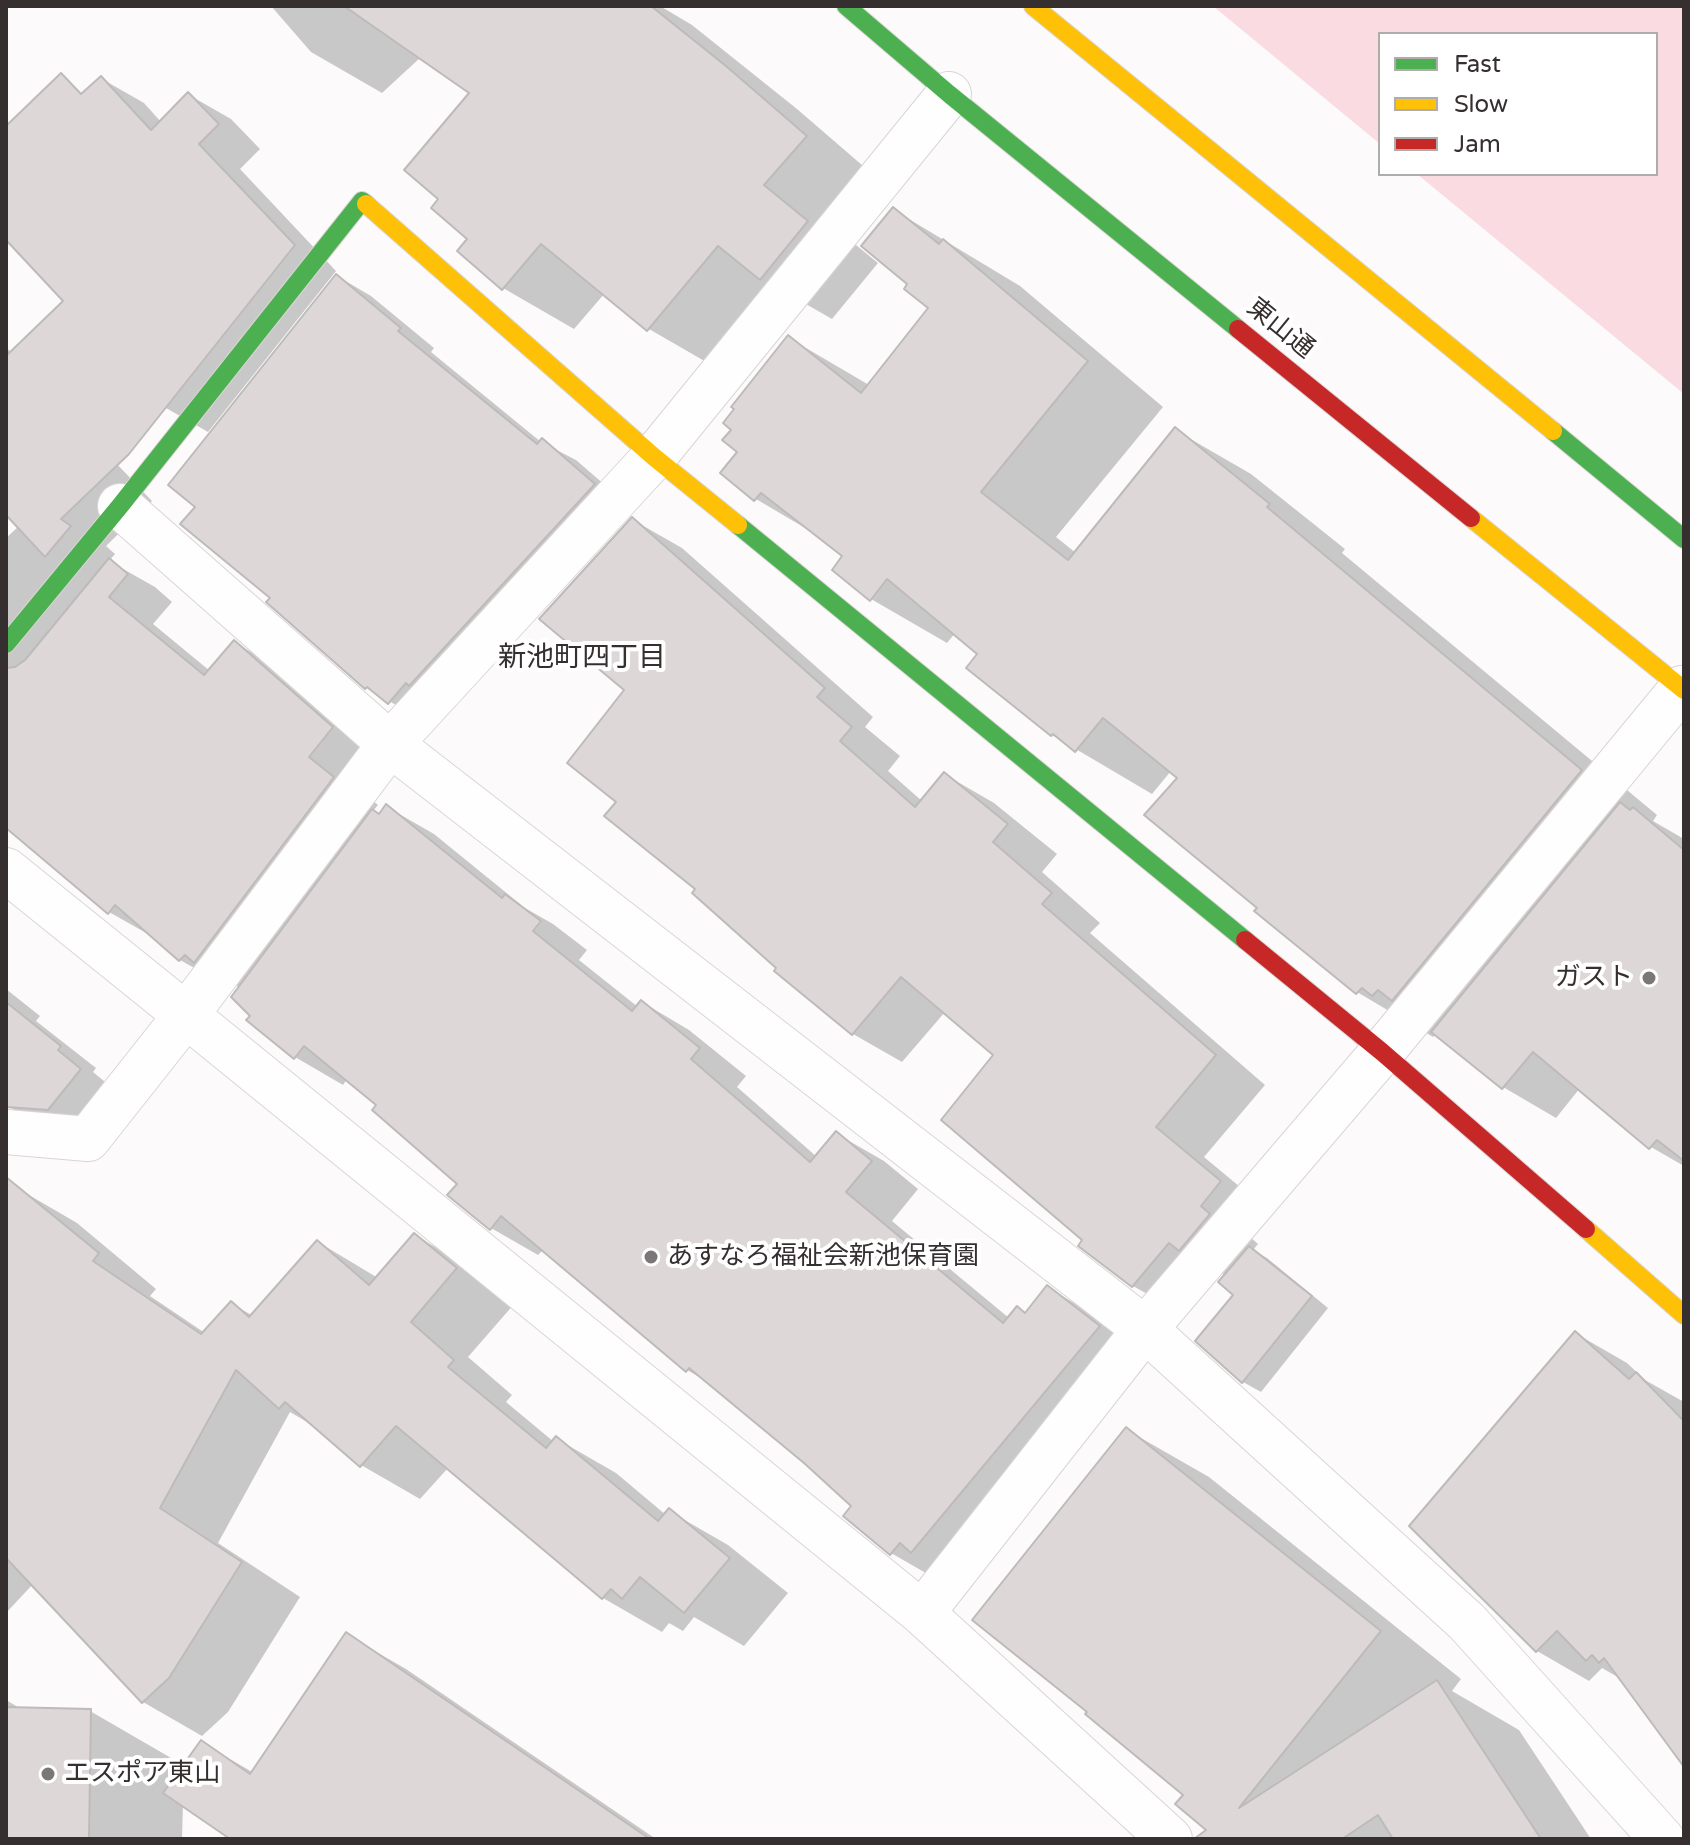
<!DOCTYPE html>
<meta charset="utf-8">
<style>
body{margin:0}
#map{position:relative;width:1690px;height:1845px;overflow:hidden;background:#fcfafa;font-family:"Varela Round",sans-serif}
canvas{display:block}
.frame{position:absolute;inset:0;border:8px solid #362f30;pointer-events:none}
.legend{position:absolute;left:1378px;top:32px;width:280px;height:144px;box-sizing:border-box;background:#fff;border:2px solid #afacac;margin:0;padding:10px 14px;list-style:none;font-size:24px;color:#362f30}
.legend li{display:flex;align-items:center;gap:16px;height:40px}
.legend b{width:40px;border:2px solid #afacac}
</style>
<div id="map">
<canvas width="1690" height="1845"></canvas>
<div class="frame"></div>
<ul class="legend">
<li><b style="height:10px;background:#4caf50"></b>Fast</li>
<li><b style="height:10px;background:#ffc107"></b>Slow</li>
<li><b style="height:10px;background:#c62828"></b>Jam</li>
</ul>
</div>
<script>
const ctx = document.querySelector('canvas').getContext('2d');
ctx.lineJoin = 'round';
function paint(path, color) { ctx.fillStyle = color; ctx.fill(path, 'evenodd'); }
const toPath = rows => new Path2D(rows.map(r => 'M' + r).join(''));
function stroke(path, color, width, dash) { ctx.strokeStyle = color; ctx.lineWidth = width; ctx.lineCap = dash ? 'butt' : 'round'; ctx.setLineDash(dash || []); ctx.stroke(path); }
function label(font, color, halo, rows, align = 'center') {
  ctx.font = font + ' "Varela Round","Noto Sans JP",sans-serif'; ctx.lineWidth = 8; ctx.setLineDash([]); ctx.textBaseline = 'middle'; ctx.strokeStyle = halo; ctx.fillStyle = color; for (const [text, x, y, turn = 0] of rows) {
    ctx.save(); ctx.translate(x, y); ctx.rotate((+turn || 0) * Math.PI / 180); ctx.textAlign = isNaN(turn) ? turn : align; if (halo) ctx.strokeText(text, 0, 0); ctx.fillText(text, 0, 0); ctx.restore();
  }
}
paint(toPath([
 [1213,6,1684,6,1684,394,1417,174,1656,174,1656,34,1380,34,1380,144]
]), '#fadbe2');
paint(toPath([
 [271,6,660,6,692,25,797,109,877,178,834,227,878,263,832,319,785,292,720,370,649,329,605,293,574,329,503,288,470,238,472,92,421,57,382,93,311,52],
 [102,79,144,103,161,122,189,95,231,119,260,149,240,169,336,271,208,432,166,408,6,237,6,173],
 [894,210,1020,286,1163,407,1056,537,1076,553,1175,430,1251,474,1345,549,1342,553,1657,815,1653,821,1684,839,1684,1166,1651,1147,1580,1088,1556,1118,1503,1087,1436,1034,1433,1037,1357,992,1260,908,1179,778,1171,771,1152,794,1052,735,979,653,955,633,947,643,871,599,845,556,822,538,756,499,723,472,740,451,733,429,789,338,869,385,931,308,910,283],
 [337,276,371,296,434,348,431,352,541,442,576,460,628,505,424,722,366,687,272,598,198,506],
 [6,347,152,501,106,546,115,554,109,561,155,587,172,602,153,624,210,671,234,642,280,669,378,755,353,785,378,805,373,811,380,815,387,807,434,834,525,908,553,924,587,950,579,960,638,1007,642,1002,689,1030,746,1076,737,1087,817,1157,837,1134,884,1161,918,1189,892,1221,1009,1318,1027,1315,1048,1288,1095,1315,1146,1355,938,1580,891,1553,854,1505,713,1385,687,1370,544,1249,538,1255,491,1228,460,1183,379,1105,347,1079,343,1085,295,1057,253,1015,240,988,230,982,226,986,180,960,155,938,109,912,6,825,6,538,19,526,6,512],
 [633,520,682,548,873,717,865,727,900,756,888,771,922,801,944,774,994,803,1057,854,1042,872,1100,923,1090,933,1265,1085,1204,1157,1269,1211,1249,1236,1258,1244,1253,1250,1267,1258,1328,1308,1261,1392,1243,1382,1198,1341,1236,1294,1226,1276,1219,1271,1183,1314,1133,1286,1081,1245,1085,1240,996,1055,945,1012,902,1062,853,1034,778,968,698,888,619,802,627,690],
 [6,989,40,1016,36,1021,96,1068,93,1072,116,1091,84,1130,43,1127,6,1105],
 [6,1186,17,1188,77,1223,156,1289,150,1296,205,1333,231,1303,253,1316,318,1242,378,1278,415,1235,474,1270,515,1303,468,1357,512,1395,506,1402,554,1442,557,1439,616,1473,666,1515,669,1511,728,1545,788,1593,744,1646,694,1617,683,1631,669,1623,662,1632,603,1598,448,1468,420,1499,361,1465,322,1431,290,1412,218,1543,300,1597,228,1712,202,1736,143,1702,33,1584,6,1613],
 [1575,1333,1627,1363,1645,1380,1684,1402,1684,1764,1621,1679,1602,1668,1589,1681,1537,1651],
 [1127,1430,1209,1477,1461,1679,1452,1691,1519,1730,1591,1839,1219,1839,1186,1795],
 [347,1635,406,1669,656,1839,234,1839,183,1804,182,1839,6,1839,6,1700,23,1710,90,1711,185,1766,202,1743,254,1773]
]), '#0003');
const building = toPath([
 [344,6,651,6,726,66,807,136,764,185,808,221,760,280,718,246,647,331,541,244,502,290,457,251,467,239,431,208,438,199,404,170,469,93,344,6],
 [61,73,81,94,101,76,151,130,188,92,219,124,199,144,295,245,129,454,61,519,71,526,45,557,6,515,6,356,63,301,6,240,6,126,61,73],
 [893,207,939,244,943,239,1088,361,981,492,1068,560,1175,427,1270,504,1267,507,1582,770,1392,1001,1378,990,1372,996,1362,988,1356,994,1254,911,1257,908,1144,815,1177,778,1103,718,1075,752,1053,734,1051,736,966,668,977,654,887,579,870,601,832,570,842,556,761,493,754,501,720,473,737,452,722,440,731,430,723,423,734,409,731,407,788,335,861,393,928,308,904,289,907,284,861,246,893,207],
 [336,274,401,328,398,331,537,444,542,438,595,484,409,686,406,683,388,704,367,687,365,689,266,602,270,598,180,524,195,507,168,485,336,274],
 [632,517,825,688,817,697,852,727,840,741,915,807,944,772,1008,824,993,842,1052,893,1042,904,1216,1055,1156,1127,1221,1181,1201,1206,1210,1214,1179,1251,1169,1243,1132,1287,1078,1246,1082,1240,941,1120,993,1055,901,977,852,1035,774,971,776,968,692,893,695,889,604,816,616,802,567,763,624,690,539,619,632,517],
 [109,558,128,574,109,597,204,675,234,640,333,727,309,757,334,777,194,963,185,955,179,961,115,905,108,914,6,828,6,668,15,667,25,660,109,558],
 [1620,802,1630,810,1633,807,1684,850,1684,1161,1657,1140,1649,1149,1533,1052,1502,1089,1431,1032,1620,802],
 [386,804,502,898,505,894,541,921,533,931,632,1011,641,1000,700,1048,691,1059,810,1162,836,1131,872,1161,846,1192,1003,1323,1017,1306,1025,1313,1047,1285,1100,1326,911,1553,900,1543,890,1555,843,1516,851,1506,804,1463,689,1368,686,1372,501,1216,490,1230,447,1195,457,1184,372,1110,376,1105,304,1046,294,1059,246,1020,250,1016,231,997,372,809,379,814,386,804],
 [6,1002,61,1046,58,1050,81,1069,48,1110,6,1107,6,1002],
 [6,1177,99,1253,93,1261,201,1334,231,1301,249,1317,317,1240,369,1285,414,1233,457,1268,411,1322,454,1360,448,1367,546,1448,556,1436,658,1521,669,1508,730,1558,684,1613,640,1577,622,1599,611,1589,602,1599,396,1426,360,1467,285,1402,279,1409,236,1370,160,1508,242,1562,169,1678,142,1703,6,1558,6,1177],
 [1249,1246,1312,1296,1242,1383,1195,1341,1233,1295,1218,1282,1249,1246],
 [1575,1331,1629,1379,1636,1372,1684,1421,1684,1767,1604,1658,1599,1663,1592,1655,1586,1661,1557,1631,1536,1652,1409,1526,1575,1331],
 [1126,1427,1381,1631,1239,1808,1437,1680,1541,1839,1393,1839,1378,1815,1342,1839,1194,1839,1206,1830,1175,1804,1183,1795,1085,1714,1087,1712,972,1620,1126,1427],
 [346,1632,650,1839,230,1839,163,1793,201,1740,250,1774,346,1632],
 [6,1707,91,1709,89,1839,6,1839,6,1707]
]);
paint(building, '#ddd7d8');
stroke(building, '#bebabb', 2);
const street = toPath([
 [120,506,390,744,1145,1329,1467,1622,1662,1839],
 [6,870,186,1015,390,744,654,457,949,94],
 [6,1132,88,1139,186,1015,922,1613,1170,1839],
 [922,1613,1145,1329,1382,1052,1682,688]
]);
const fast = toPath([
 [846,6,949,94,1238,329],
 [1553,431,1684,539],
 [738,525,1245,940],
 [6,644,120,506,362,201,366,204]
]);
const slow = toPath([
 [1033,6,1553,431],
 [366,204,654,457,738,525],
 [1471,518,1684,690],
 [1586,1229,1684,1315]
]);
const jam = toPath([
 [1238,329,1471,518],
 [1245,940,1382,1052,1586,1229]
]);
stroke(street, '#d9d5d6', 46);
stroke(fast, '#d9d5d6', 20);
stroke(slow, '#d9d5d6', 20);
stroke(jam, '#d9d5d6', 20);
stroke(street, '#fffefe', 44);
stroke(fast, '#4caf50', 18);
stroke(slow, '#ffc107', 18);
stroke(jam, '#c62828', 18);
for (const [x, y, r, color] of [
 [1649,978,8,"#7b7677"],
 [651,1257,8,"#7b7677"],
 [48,1774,8,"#7b7677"]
]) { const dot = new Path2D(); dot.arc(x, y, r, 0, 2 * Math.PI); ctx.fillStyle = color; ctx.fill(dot); stroke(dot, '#fff', 3); }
label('26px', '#362f30', '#fff', [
 ["東山通",1280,329,39]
]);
label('26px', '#362f30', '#fff', [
 ["ガスト",1633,978,"right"],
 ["あすなろ福祉会新池保育園",667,1257],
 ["エスポア東山",64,1774]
], 'left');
label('28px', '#362f30', '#fff', [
 ["新池町四丁目",582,659]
]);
</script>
